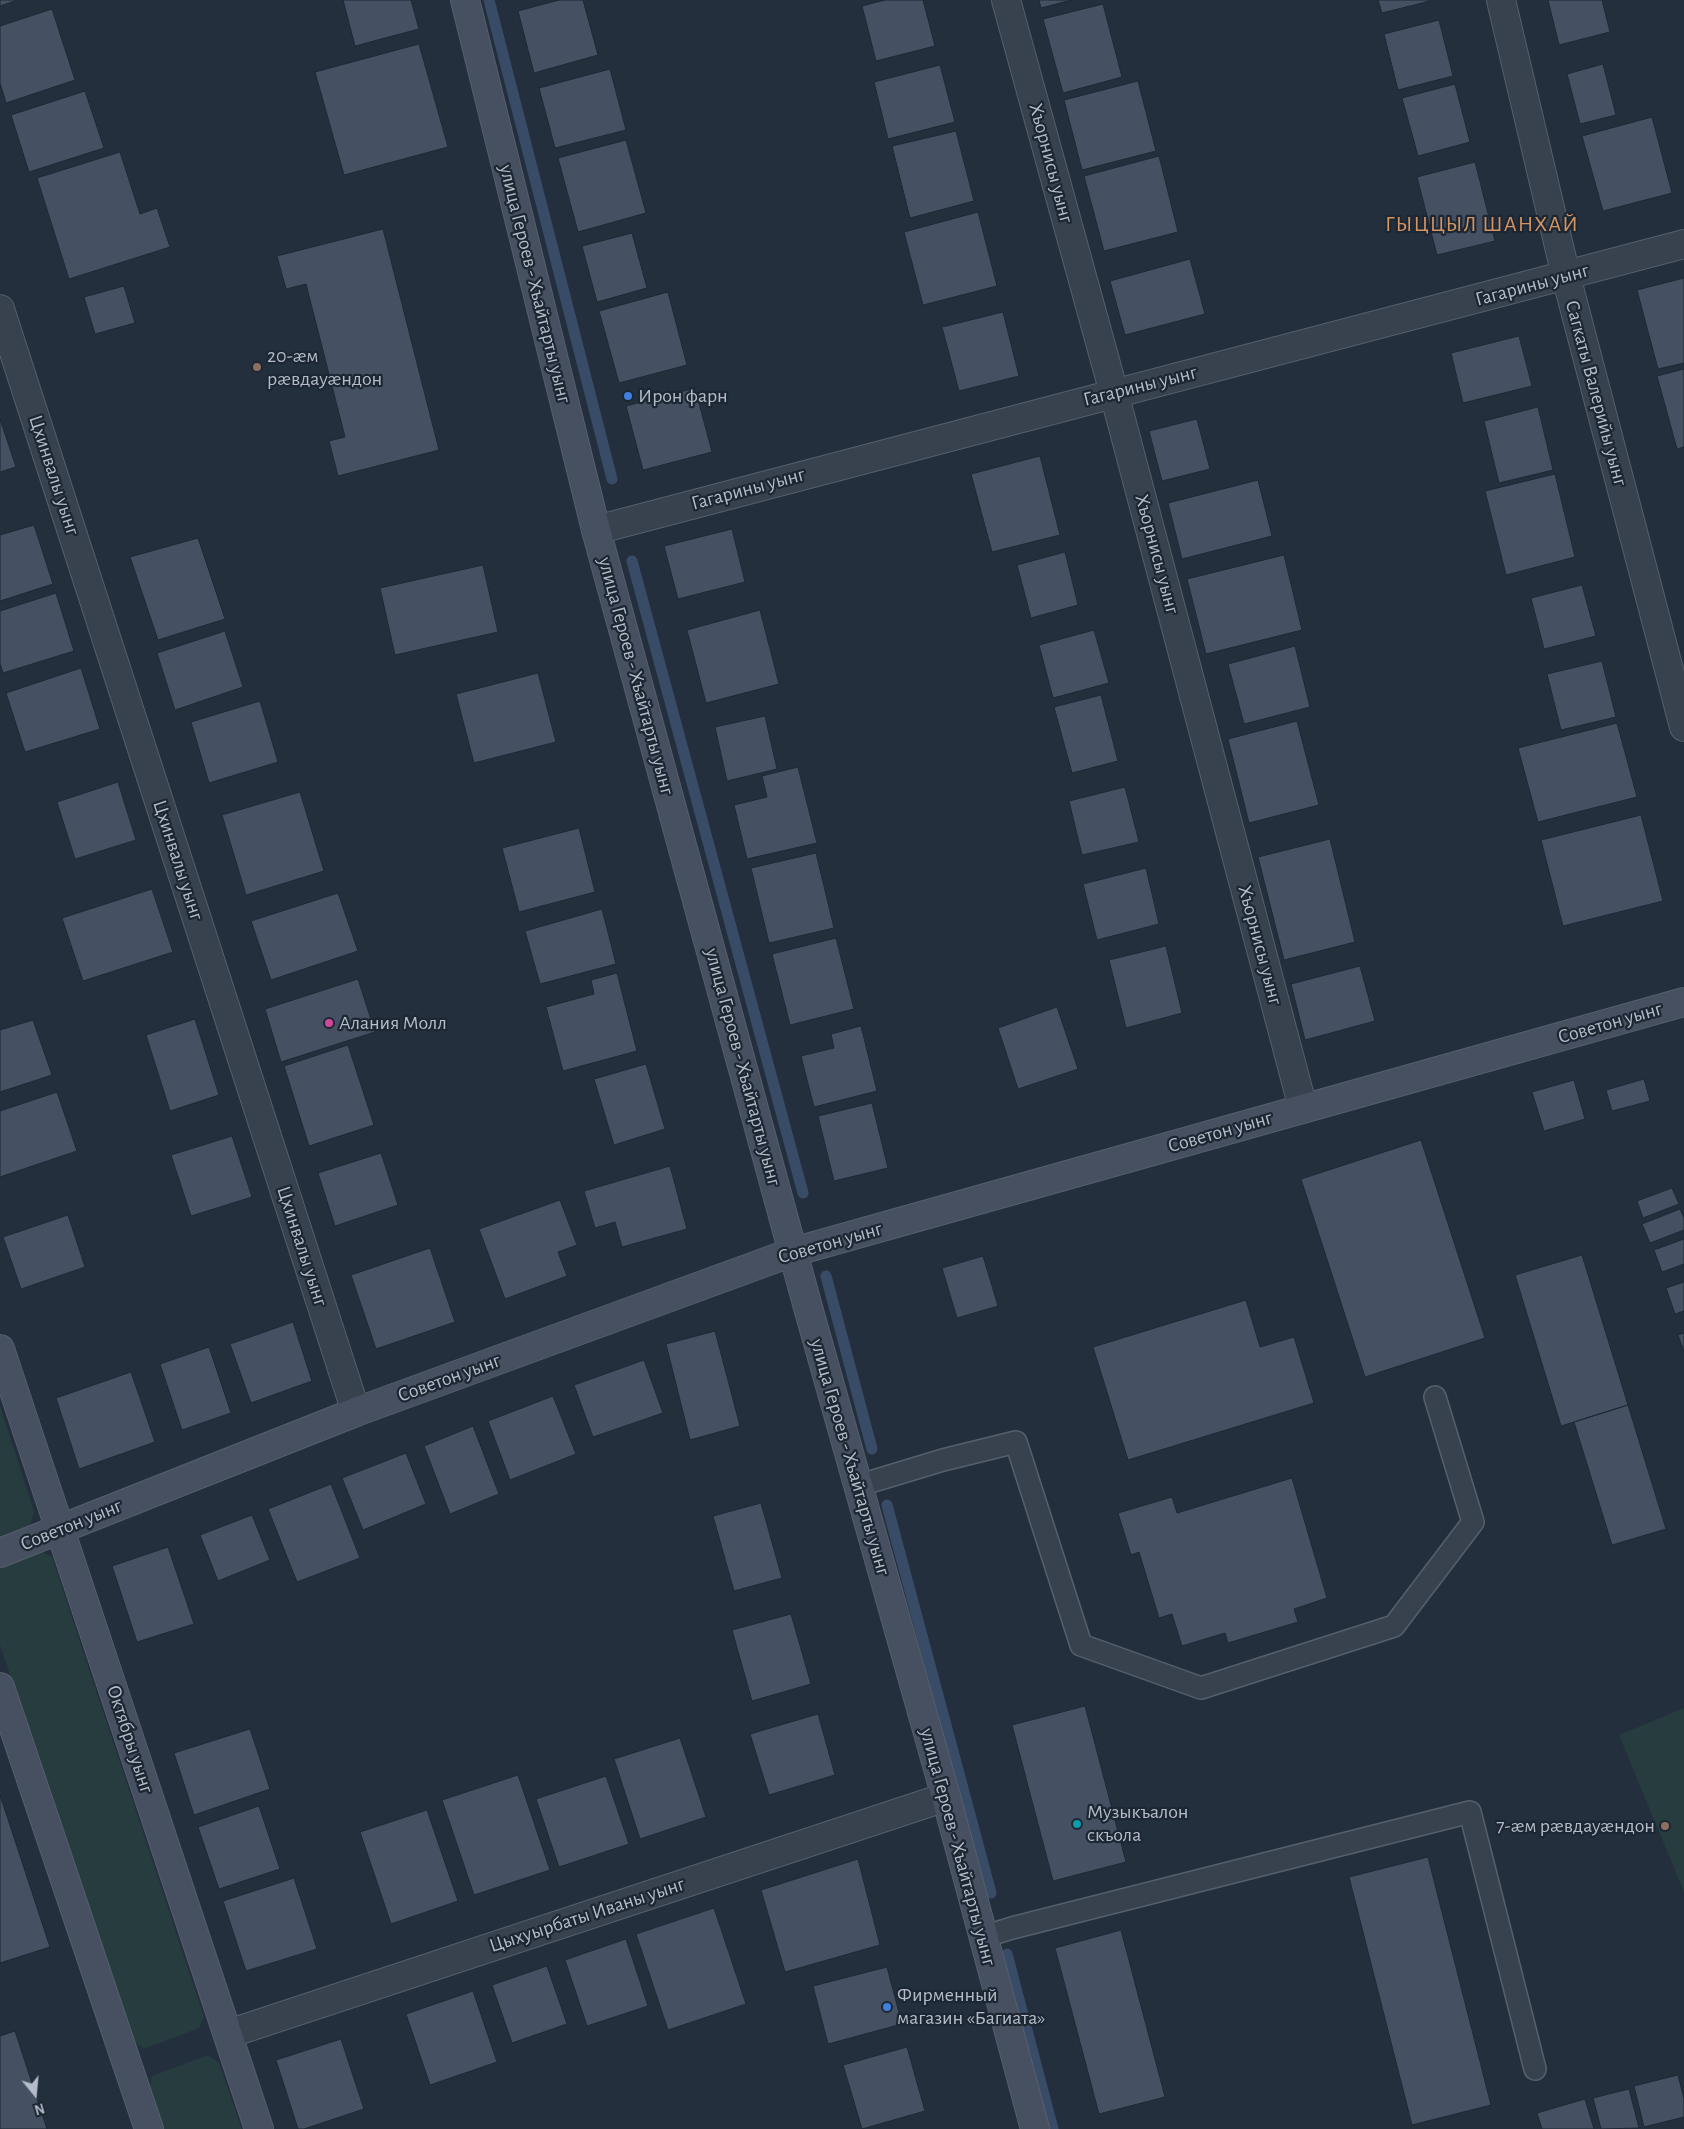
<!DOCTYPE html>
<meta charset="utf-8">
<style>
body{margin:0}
#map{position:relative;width:1684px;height:2129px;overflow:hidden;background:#242f3e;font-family:"Alegreya Sans",sans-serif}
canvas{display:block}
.north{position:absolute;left:10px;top:2069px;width:50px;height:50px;-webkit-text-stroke:4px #1d2633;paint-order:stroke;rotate:163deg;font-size:14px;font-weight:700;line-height:20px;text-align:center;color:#b4bcc9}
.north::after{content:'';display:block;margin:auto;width:18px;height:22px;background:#b4bcc9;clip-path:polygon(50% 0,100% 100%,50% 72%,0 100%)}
</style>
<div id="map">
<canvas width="1684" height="2129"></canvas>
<div class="north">N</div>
</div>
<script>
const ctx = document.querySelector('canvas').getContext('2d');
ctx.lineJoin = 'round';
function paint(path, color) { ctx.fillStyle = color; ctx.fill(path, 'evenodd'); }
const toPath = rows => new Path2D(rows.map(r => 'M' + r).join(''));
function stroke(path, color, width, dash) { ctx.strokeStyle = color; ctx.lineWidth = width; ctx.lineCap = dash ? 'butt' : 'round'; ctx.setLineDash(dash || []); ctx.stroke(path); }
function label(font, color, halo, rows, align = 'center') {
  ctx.font = font + ' "Alegreya Sans",sans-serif'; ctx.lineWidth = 4.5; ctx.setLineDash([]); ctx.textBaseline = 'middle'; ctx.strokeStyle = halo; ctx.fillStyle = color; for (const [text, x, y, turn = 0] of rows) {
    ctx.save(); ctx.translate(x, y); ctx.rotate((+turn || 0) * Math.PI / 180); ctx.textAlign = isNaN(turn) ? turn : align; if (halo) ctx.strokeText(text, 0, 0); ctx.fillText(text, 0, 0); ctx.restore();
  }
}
paint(toPath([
 [0,1406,34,1511,30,1525,0,1537],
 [40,1551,52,1557,204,2017,199,2028,144,2049,134,2042,0,1645,0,1567],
 [1684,1708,1684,1892,1619,1735],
 [208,2055,219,2063,242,2129,164,2129,150,2087,152,2076]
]), '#263c3f');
stroke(toPath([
 [489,0,612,479],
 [632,561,803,1193],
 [826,1276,872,1449],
 [887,1505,991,1893],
 [1007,1954,1053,2129]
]), '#394c67', 11);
const building = toPath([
 [0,0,18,0,0,6,0,0],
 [343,0,411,0,419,29,355,46,343,0],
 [559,0,583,0,598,55,534,73,518,11,559,0],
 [885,0,923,0,935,46,876,61,862,6,885,0],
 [1039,0,1072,0,1041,8,1039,0],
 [1378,0,1434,0,1382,13,1378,0],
 [1548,0,1602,0,1610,32,1559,45,1548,0],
 [1103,4,1122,77,1063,93,1043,19,1103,4],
 [52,9,75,80,6,103,0,83,0,26,52,9],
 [1439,20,1453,76,1398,90,1384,34,1439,20],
 [419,44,448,147,344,175,315,72,419,44],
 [1603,64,1616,115,1580,124,1567,74,1603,64],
 [940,65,955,122,888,139,874,82,940,65],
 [610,69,626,130,555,148,539,88,610,69],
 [1138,81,1156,151,1082,170,1064,100,1138,81],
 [1455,84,1470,142,1418,156,1402,98,1455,84],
 [85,91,104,148,29,172,11,115,85,91],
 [1652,117,1672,193,1603,211,1582,136,1652,117],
 [956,131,974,201,910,218,892,146,956,131],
 [626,140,646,213,578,232,558,158,626,140],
 [120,152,140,214,157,208,170,247,69,279,37,178,120,152],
 [1159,156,1178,232,1104,251,1084,176,1159,156],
 [1475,162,1495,241,1437,255,1417,177,1475,162],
 [978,212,997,286,923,305,904,232,978,212],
 [383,229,439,450,338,476,329,441,345,437,306,284,286,289,277,256,383,229],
 [632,233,647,288,597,302,582,246,632,233],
 [1190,259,1205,314,1125,335,1110,281,1190,259],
 [1684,278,1684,363,1658,369,1637,290,1684,278],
 [124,286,135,323,95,334,84,297,124,286],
 [668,292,687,365,619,383,599,311,668,292],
 [1003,312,1019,376,959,391,942,327,1003,312],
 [1519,336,1532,386,1463,403,1451,353,1519,336],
 [1684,369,1684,447,1677,449,1657,376,1684,369],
 [695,388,712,452,643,470,626,406,695,388],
 [1538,407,1553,470,1499,483,1484,421,1538,407],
 [0,419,16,467,0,472,0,419],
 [1197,419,1210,469,1162,481,1149,431,1197,419],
 [1040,456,1060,535,992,552,971,474,1040,456],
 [1555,474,1575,557,1506,575,1485,491,1555,474],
 [1258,480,1272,536,1182,559,1168,503,1258,480],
 [34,525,53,584,0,601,0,535,34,525],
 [732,529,745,582,678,599,664,546,732,529],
 [198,538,225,619,158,640,130,557,198,538],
 [1065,552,1078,605,1031,618,1017,565,1065,552],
 [1284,555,1302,630,1206,654,1187,579,1284,555],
 [483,565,498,632,395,655,380,588,483,565],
 [1582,585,1596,636,1544,649,1531,598,1582,585],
 [56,593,74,651,3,673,0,663,0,611,56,593],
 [760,610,779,684,706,703,687,630,760,610],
 [1094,630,1109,683,1053,698,1039,645,1094,630],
 [225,631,243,687,175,710,157,653,225,631],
 [1295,646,1310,707,1244,724,1228,664,1295,646],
 [1602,661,1616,717,1561,730,1547,674,1602,661],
 [81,668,100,729,25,752,6,693,81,668],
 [538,673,556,742,474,763,456,694,538,673],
 [1101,695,1118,761,1072,773,1054,707,1101,695],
 [260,701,278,762,209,783,191,722,260,701],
 [765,716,777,769,727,781,715,727,765,716],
 [1297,721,1319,805,1249,823,1228,739,1297,721],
 [1617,723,1637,797,1538,822,1518,748,1617,723],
 [798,767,817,843,747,859,734,805,767,797,762,776,798,767],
 [118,782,136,840,75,859,57,802,118,782],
 [1125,787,1139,842,1082,855,1069,801,1125,787],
 [300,792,324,871,246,895,222,815,300,792],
 [1641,815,1663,901,1563,926,1541,840,1641,815],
 [579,828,595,892,519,912,502,848,579,828],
 [1330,839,1355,942,1284,960,1258,857,1330,839],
 [816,853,834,928,769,943,751,868,816,853],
 [1146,868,1159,924,1097,940,1083,884,1146,868],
 [152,889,173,952,83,981,62,918,152,889],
 [338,893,358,951,271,980,251,921,338,893],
 [602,909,616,964,540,984,525,931,602,909],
 [836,938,854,1009,790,1025,772,954,836,938],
 [1166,946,1182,1013,1126,1028,1109,960,1166,946],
 [1360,966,1375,1021,1305,1040,1291,984,1360,966],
 [617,973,637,1051,563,1071,546,1007,594,994,591,980,617,973],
 [358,979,375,1032,281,1062,265,1009,358,979],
 [1057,1007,1078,1069,1018,1089,998,1028,1057,1007],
 [195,1019,219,1095,170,1111,146,1035,195,1019],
 [33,1020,52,1075,0,1092,0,1030,33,1020],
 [861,1026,877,1091,814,1107,801,1056,834,1048,831,1034,861,1026],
 [348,1045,374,1125,309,1146,284,1066,348,1045],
 [646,1064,665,1129,614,1145,594,1079,646,1064],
 [1644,1079,1650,1101,1612,1111,1606,1090,1644,1079],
 [1574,1080,1585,1119,1544,1131,1532,1092,1574,1080],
 [57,1092,77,1151,0,1177,0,1111,57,1092],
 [872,1103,888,1168,834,1181,818,1116,872,1103],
 [232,1136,252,1197,191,1216,171,1155,232,1136],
 [1421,1140,1485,1338,1365,1377,1301,1179,1421,1140],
 [381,1153,398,1205,335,1226,318,1173,381,1153],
 [670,1166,687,1229,622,1247,615,1222,595,1228,584,1191,670,1166],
 [1672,1188,1679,1204,1643,1218,1637,1201,1672,1188],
 [560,1200,577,1245,558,1252,567,1276,505,1299,479,1229,560,1200],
 [1680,1209,1684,1218,1684,1230,1650,1243,1642,1224,1680,1209],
 [68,1215,85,1267,21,1289,3,1237,68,1215],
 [1684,1239,1684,1264,1662,1272,1654,1250,1684,1239],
 [430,1248,455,1322,376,1349,351,1275,430,1248],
 [1582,1255,1628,1405,1561,1426,1515,1275,1582,1255],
 [983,1256,998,1306,957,1318,942,1268,983,1256],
 [1684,1282,1684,1311,1675,1314,1666,1288,1684,1282],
 [1246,1300,1260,1347,1294,1337,1314,1403,1128,1460,1093,1347,1246,1300],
 [293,1322,312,1381,251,1403,230,1344,293,1322],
 [715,1331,740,1426,690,1440,666,1344,715,1331],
 [1684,1333,1684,1352,1678,1335,1684,1333],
 [209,1347,231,1413,182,1430,160,1364,209,1347],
 [644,1360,663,1413,593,1437,574,1385,644,1360],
 [131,1372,155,1442,79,1469,56,1398,131,1372],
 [553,1396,576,1454,510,1480,488,1421,553,1396],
 [1628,1405,1666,1529,1612,1545,1574,1422,1628,1405],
 [473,1426,499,1494,450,1514,424,1446,473,1426],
 [406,1453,426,1504,363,1530,342,1478,406,1453],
 [1292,1478,1327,1598,1294,1609,1298,1622,1228,1643,1225,1633,1182,1646,1172,1614,1159,1618,1139,1552,1131,1555,1118,1513,1172,1497,1177,1513,1292,1478],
 [331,1484,360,1558,297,1582,268,1509,331,1484],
 [761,1503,782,1578,734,1591,713,1516,761,1503],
 [252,1515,270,1560,218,1581,200,1535,252,1515],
 [168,1547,194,1624,137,1642,112,1566,168,1547],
 [791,1614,811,1684,752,1701,732,1630,791,1614],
 [1085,1706,1126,1862,1053,1881,1012,1725,1085,1706],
 [818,1714,835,1775,769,1795,750,1734,818,1714],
 [250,1729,270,1789,194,1815,174,1753,250,1729],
 [680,1738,706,1817,640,1839,614,1759,680,1738],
 [518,1775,550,1870,474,1895,442,1800,518,1775],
 [606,1776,629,1844,559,1867,536,1799,606,1776],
 [0,1795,50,1947,0,1963,0,1795],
 [259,1806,280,1869,219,1889,198,1827,259,1806],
 [427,1810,458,1901,391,1924,360,1832,427,1810],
 [1428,1857,1491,2105,1412,2125,1349,1877,1428,1857],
 [858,1859,880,1945,785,1972,761,1890,858,1859],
 [294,1878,317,1949,246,1971,223,1901,294,1878],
 [714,1908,746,2004,668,2030,636,1934,714,1908],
 [1121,1930,1165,2097,1099,2114,1055,1948,1121,1930],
 [626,1939,648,2006,587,2026,565,1960,626,1939],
 [547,1966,567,2024,512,2043,492,1985,547,1966],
 [887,1967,902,2024,828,2044,813,1986,887,1967],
 [473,1991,497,2062,430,2085,406,2014,473,1991],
 [15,2031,47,2129,0,2129,0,2036,15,2031],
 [341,2039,364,2109,304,2129,298,2129,276,2060,341,2039],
 [907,2047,925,2111,862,2129,843,2065,907,2047],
 [1678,2075,1684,2099,1684,2117,1644,2127,1634,2086,1678,2075],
 [1629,2089,1639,2128,1601,2129,1593,2098,1629,2089],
 [1585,2099,1594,2129,1542,2129,1537,2113,1585,2099]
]);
paint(building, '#455162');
stroke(building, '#1f2835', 1);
const lane = toPath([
 [857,1486,943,1460,1016,1442,1081,1645,1201,1688,1394,1626,1473,1522,1435,1397],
 [983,1937,1012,1928,1470,1812,1535,2069]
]);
const street = toPath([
 [1006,0,1114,393,1303,1108],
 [1501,0,1566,276,1684,727],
 [0,309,356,1412],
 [596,530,1684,244],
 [228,2034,946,1797]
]);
const secondary = toPath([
 [465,0,596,530,809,1311,946,1797,1035,2129],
 [0,1349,259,2129],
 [0,1553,356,1412,793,1252,1684,1002],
 [0,1687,149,2129]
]);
stroke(lane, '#565f6c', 24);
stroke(street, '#565f6c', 30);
stroke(secondary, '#565f6c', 30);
stroke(lane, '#38414e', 21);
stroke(street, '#38414e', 28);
stroke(secondary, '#465061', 28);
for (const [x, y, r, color] of [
 [257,367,5,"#8d6e63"],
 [628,396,5,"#3f7fe0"],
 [329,1023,5,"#d1479c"],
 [1077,1824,5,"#0f9aa8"],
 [1665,1826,5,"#8d6e63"],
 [887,2007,5,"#3f7fe0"]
]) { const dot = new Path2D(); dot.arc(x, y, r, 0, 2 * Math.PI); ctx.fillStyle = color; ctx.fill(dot); stroke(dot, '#1d2633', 2); }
label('20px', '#b4bcc9', '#1d2633', [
 ["Хъорнисы уынг",1051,163,75],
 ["улица Героев - Хъайтарты уынг",535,284,76],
 ["Гагарины уынг",1532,285,-15],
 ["Гагарины уынг",1140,386,-14],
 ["Сагкаты Валерийы уынг",1596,393,75],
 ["Цхинвалы уынг",54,475,72],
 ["Гагарины уынг",748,489,-15],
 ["Хъорнисы уынг",1157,554,75],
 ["улица Героев - Хъайтарты уынг",636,676,75],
 ["Цхинвалы уынг",178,860,72],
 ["Хъорнисы уынг",1260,945,75],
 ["Советон уынг",1610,1023,-16],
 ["улица Героев - Хъайтарты уынг",743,1067,75],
 ["Советон уынг",1220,1132,-16],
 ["Советон уынг",830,1243,-16],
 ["Цхинвалы уынг",302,1246,72],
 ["Советон уынг",449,1378,-20],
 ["улица Героев - Хъайтарты уынг",850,1457,74],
 ["Советон уынг",71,1525,-22],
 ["Октябры уынг",130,1739,72],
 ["улица Героев - Хъайтарты уынг",958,1847,75],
 ["Цыхуырбаты Иваны уынг",587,1915,-18]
]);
label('20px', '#b4bcc9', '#1d2633', [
 ["20-æм",267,356],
 ["рӕвдауӕндон",267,379],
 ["Ирон фарн",638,396],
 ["Алания Молл",339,1023],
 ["Музыкъалон",1087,1812],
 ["скъола",1087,1835],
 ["7-æм рӕвдауӕндон",1655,1826,"right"],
 ["Фирменный",897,1995],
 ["магазин «Багиата»",897,2018]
], 'left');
ctx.letterSpacing = '1px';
label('22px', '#d59563', '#1d2633', [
 ["ГЫЦЦЫЛ ШАНХАЙ",1482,224]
]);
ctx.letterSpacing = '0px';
</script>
